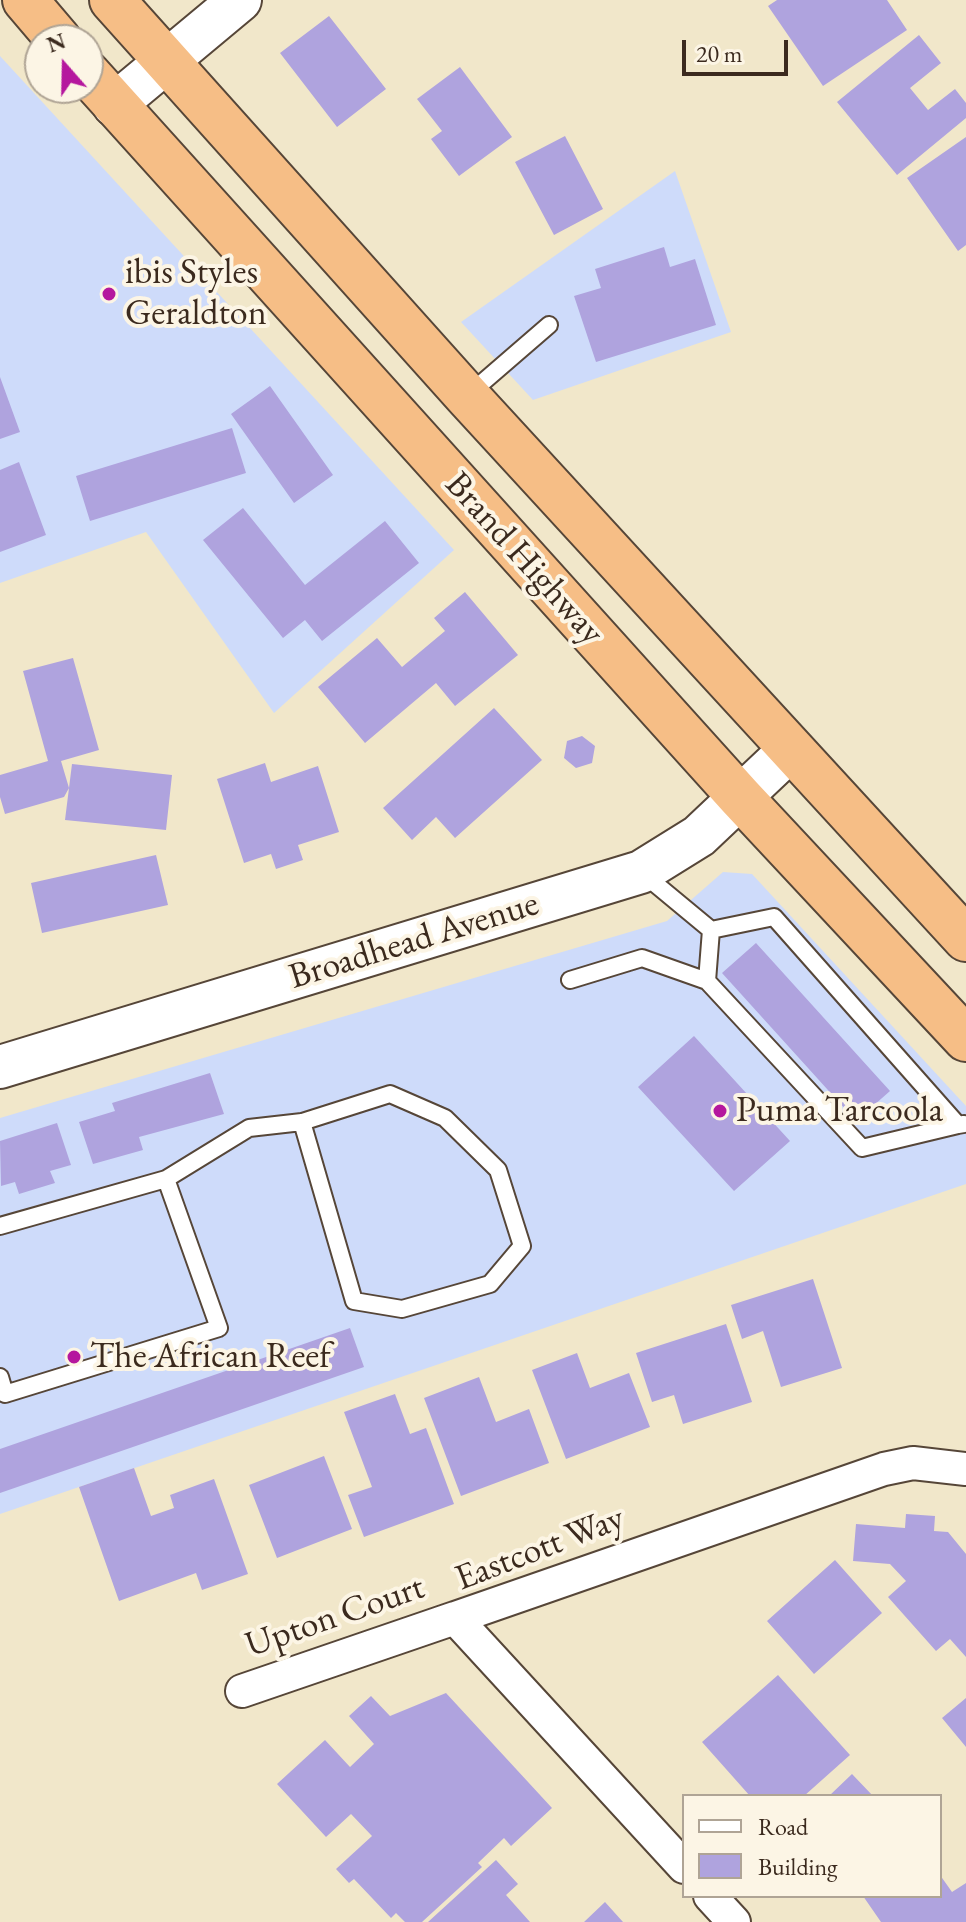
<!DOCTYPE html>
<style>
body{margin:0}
#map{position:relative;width:966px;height:1922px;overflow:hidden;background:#f1e7ca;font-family:"EB Garamond",serif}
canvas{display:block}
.legend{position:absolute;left:682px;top:1794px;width:260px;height:104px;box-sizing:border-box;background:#fcf5e5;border:2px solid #afa495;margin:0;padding:10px 14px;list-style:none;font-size:24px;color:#3b2a1e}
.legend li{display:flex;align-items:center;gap:16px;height:40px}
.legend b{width:40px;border:2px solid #afa495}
.north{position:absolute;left:24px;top:24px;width:80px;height:80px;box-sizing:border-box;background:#fcf5e5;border:2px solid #afa495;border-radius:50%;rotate:340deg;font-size:22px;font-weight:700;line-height:32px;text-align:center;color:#3b2a1e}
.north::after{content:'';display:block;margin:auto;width:28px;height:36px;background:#b5179e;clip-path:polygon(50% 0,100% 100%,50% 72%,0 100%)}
.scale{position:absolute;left:682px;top:40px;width:106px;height:36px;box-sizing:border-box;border:4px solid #3b2a1e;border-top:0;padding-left:10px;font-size:24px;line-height:28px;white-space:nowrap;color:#3b2a1e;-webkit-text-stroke:6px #fcf5e5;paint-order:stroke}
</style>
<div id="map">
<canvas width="966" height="1922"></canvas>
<ul class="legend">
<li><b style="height:10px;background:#fff"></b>Road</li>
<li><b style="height:22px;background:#afa3de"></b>Building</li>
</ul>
<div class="north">N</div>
<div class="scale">20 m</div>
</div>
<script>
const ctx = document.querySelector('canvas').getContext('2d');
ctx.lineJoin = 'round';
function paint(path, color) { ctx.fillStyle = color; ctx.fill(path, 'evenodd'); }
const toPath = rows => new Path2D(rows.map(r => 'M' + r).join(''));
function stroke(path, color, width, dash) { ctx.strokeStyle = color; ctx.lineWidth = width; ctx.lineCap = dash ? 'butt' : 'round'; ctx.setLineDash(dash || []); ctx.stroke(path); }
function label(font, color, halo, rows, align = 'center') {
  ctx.font = font + ' "EB Garamond",serif'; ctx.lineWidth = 8; ctx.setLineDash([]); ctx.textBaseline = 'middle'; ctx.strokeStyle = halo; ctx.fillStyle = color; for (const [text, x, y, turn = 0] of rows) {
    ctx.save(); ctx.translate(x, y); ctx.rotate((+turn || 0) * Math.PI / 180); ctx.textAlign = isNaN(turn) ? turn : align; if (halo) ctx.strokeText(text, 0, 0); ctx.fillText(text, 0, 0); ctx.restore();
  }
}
paint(toPath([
 [0,56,454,550,274,713,146,532,0,583],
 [675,171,731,332,533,400,461,322],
 [723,872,752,874,966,1106,966,1184,0,1514,0,1118,667,921]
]), '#cedbfa');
paint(toPath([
 [777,0,887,0,907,30,823,86,768,6],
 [329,16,386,89,337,127,280,53],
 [919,35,941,63,910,88,928,110,955,89,966,103,966,118,897,175,837,102],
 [460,67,512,137,459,176,431,139,442,131,417,99],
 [565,136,603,209,554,235,515,162],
 [966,137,966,245,958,251,907,178],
 [664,247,670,267,695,259,716,325,596,362,574,296,601,288,595,269],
 [0,377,20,432,0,439],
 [270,386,333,475,294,503,231,414],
 [232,428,246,473,90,521,76,476],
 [19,462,46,535,0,552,0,470],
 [243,508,305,585,385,521,419,563,322,641,305,620,283,638,203,540],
 [465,592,518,655,455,706,436,683,365,743,318,687,377,638,402,667,445,631,434,618],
 [73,658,99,750,61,761,69,788,64,797,5,814,0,797,0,775,48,761,23,671],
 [494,708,542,760,455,838,436,817,412,840,383,808],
 [582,736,595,746,592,763,576,768,564,758,567,741],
 [265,763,271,782,318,766,339,832,298,845,303,860,276,869,271,854,244,863,217,779],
 [72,764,172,775,166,830,65,820],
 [156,855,168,905,42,933,31,883],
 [756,943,890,1091,856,1121,722,973],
 [694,1036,790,1141,734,1191,638,1087],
 [210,1073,224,1114,139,1137,143,1150,93,1164,79,1122,115,1111,112,1103],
 [57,1123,71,1165,50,1171,55,1183,19,1194,15,1182,1,1186,0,1141],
 [813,1279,842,1368,781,1387,763,1331,742,1339,731,1305],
 [726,1324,752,1402,683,1424,674,1395,652,1402,636,1353],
 [350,1328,364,1367,0,1493,0,1449],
 [577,1353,590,1388,629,1373,650,1427,566,1459,532,1370],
 [479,1377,496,1422,529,1409,549,1463,461,1496,424,1398],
 [395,1394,410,1434,426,1428,454,1504,364,1537,348,1495,372,1487,344,1412],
 [324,1456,352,1529,277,1558,249,1485],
 [134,1468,151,1516,174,1508,170,1495,214,1479,248,1574,202,1590,196,1573,119,1601,79,1487],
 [906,1514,935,1516,934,1531,948,1532,966,1554,966,1657,950,1639,936,1651,888,1597,906,1581,890,1564,853,1561,856,1524,905,1528],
 [835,1560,882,1613,814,1674,767,1621],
 [778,1675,850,1755,804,1796,750,1796,702,1742],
 [446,1693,552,1808,511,1846,504,1838,478,1863,482,1867,422,1922,405,1922,396,1913,391,1918,354,1879,349,1883,336,1869,372,1836,351,1814,326,1837,277,1784,325,1740,350,1767,374,1744,349,1716,371,1696,390,1716],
 [966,1698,966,1747,942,1718],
 [852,1774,873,1796,829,1796],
 [496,1860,518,1884,506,1895,530,1922,428,1922],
 [940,1875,952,1892,966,1883,966,1922,881,1922,863,1896,940,1896],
 [605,1902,623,1922,584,1922]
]), '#afa3de');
const service = toPath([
 [468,395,549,325],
 [641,872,711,930],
 [711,930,707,981,862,1148,958,1125],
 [711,930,774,917,958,1125,964,1124],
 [570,980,642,958,707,981],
 [166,1179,249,1128,302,1122,390,1094,445,1118,498,1170,522,1246,490,1284,402,1309,354,1301,302,1122],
 [0,1226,166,1179,219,1328,5,1394,0,1377]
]);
const minor = toPath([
 [242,1691,455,1618],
 [684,1867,455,1618,884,1469,913,1463,966,1469],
 [710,1896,734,1922]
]);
const tertiary = toPath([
 [114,105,240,0],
 [0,1067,641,872,699,836,791,749]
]);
const trunk = toPath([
 [25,0,59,40],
 [112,0,467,396,966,939],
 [88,74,740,797,966,1039]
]);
stroke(service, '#564638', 20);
stroke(minor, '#564638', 36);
stroke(tertiary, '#564638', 46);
stroke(trunk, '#564638', 48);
stroke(service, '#fff', 16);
stroke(minor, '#fff', 32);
stroke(tertiary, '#fff', 42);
stroke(trunk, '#f6be86', 44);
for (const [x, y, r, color] of [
 [109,294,8,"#b5179e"],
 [720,1111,8,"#b5179e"],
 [74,1357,8,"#b5179e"]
]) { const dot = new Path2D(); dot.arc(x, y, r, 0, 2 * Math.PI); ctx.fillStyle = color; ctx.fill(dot); stroke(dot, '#fcf5e5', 3); }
label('36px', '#3b2a1e', '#fcf5e5', [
 ["ibis Styles",125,273],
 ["Geraldton",125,314],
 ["Puma Tarcoola",736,1111],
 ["The African Reef",90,1357]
], 'left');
label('36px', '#3b2a1e', '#fcf5e5', [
 ["Brand Highway",524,559,48],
 ["Broadhead Avenue",414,941,-17],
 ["Eastcott Way",540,1549,-21],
 ["Upton Court",335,1617,-19]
]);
</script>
